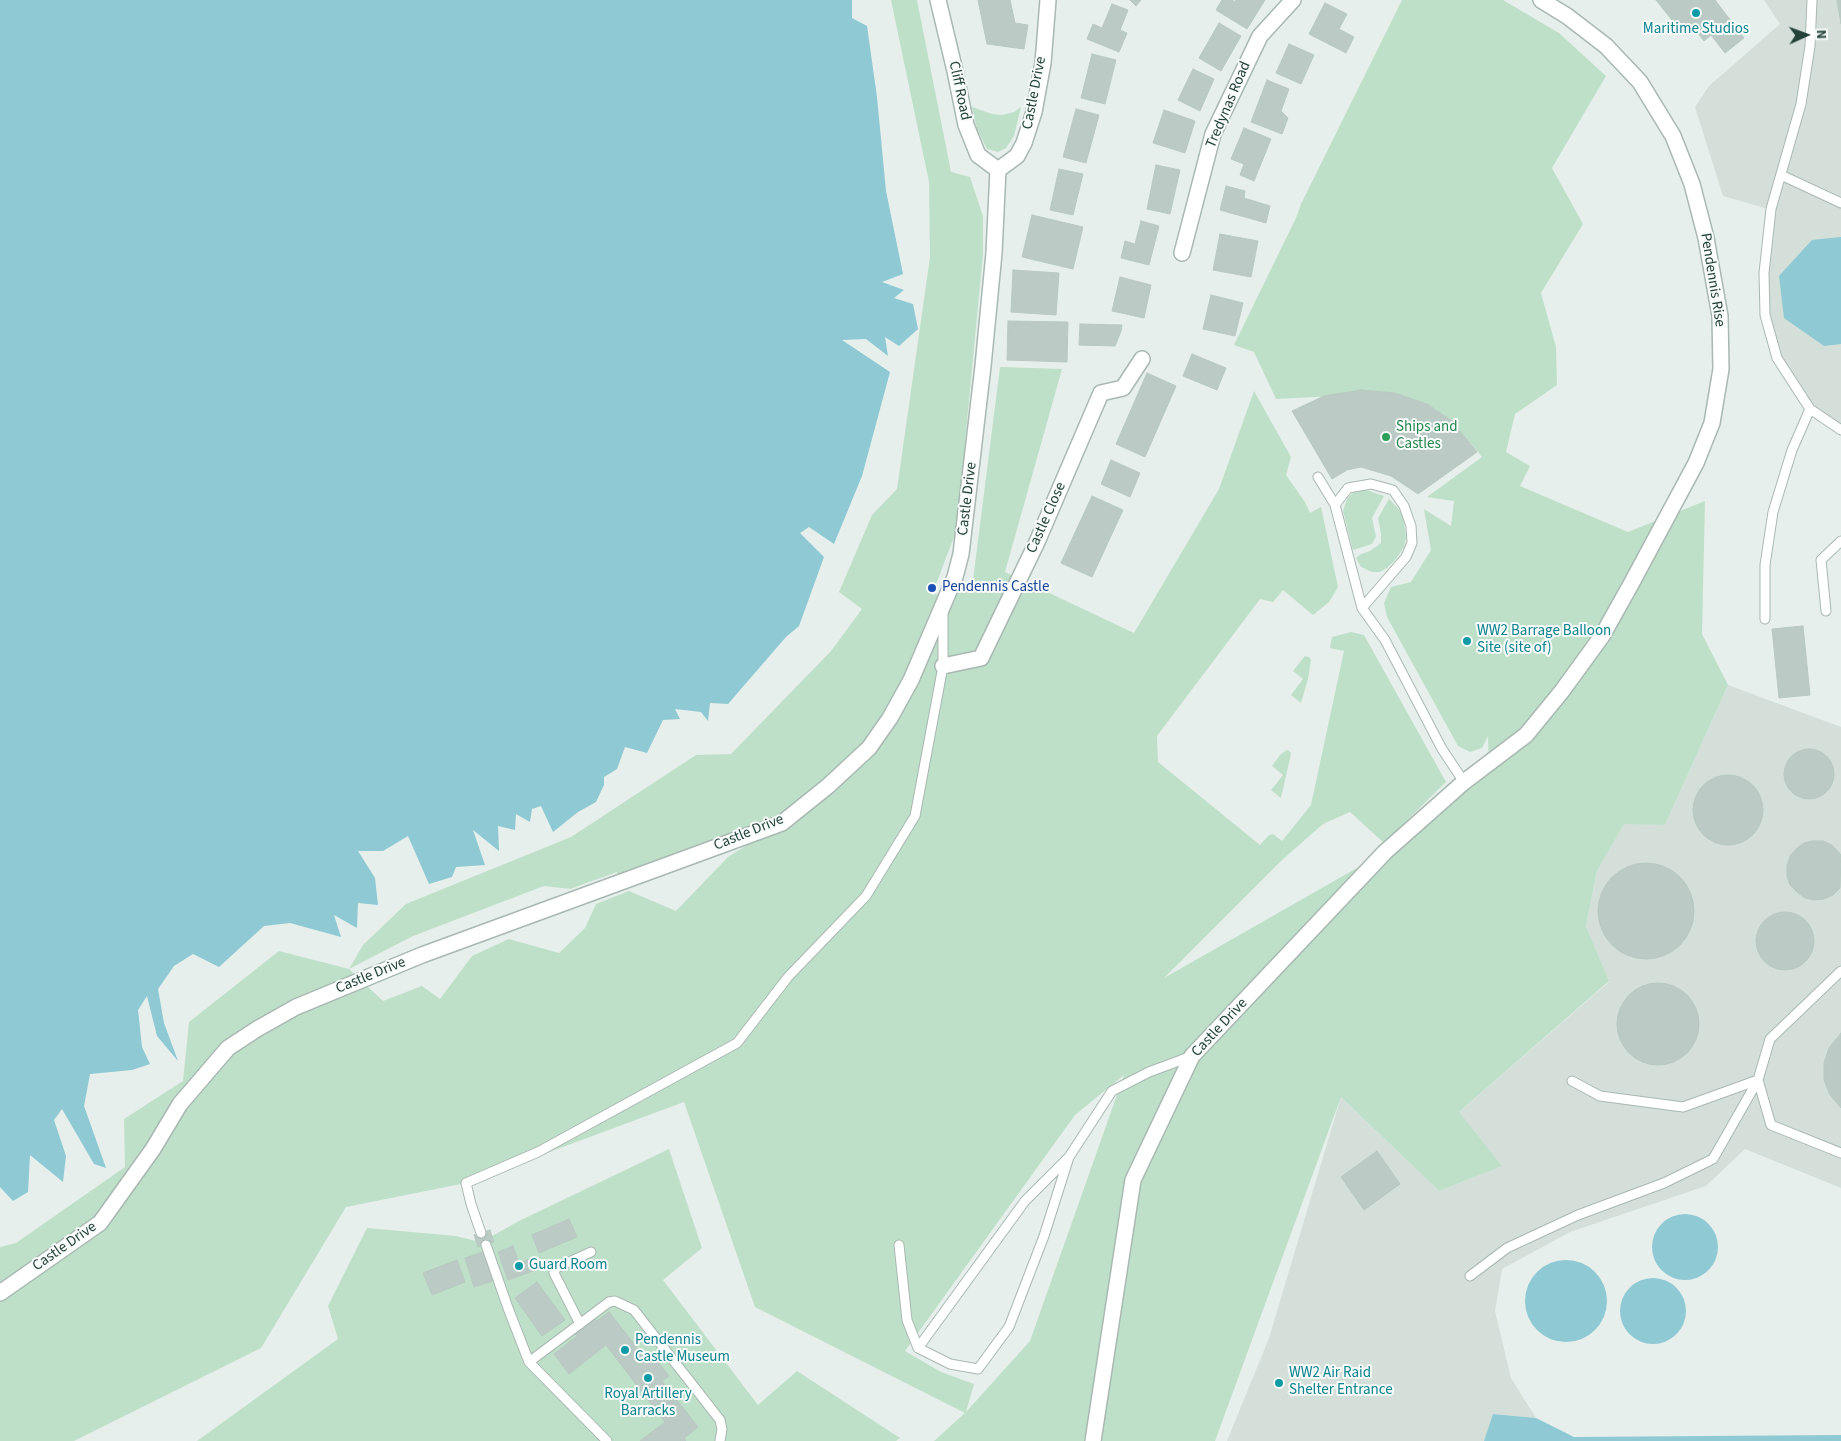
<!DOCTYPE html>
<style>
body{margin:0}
#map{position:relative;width:1841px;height:1441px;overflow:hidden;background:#e6efeb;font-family:"Source Sans 3",sans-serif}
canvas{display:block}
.north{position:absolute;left:1781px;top:10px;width:50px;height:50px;-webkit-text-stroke:4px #f7fbf9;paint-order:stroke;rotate:88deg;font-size:14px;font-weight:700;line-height:20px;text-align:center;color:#24423a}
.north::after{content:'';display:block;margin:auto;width:18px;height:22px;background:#24423a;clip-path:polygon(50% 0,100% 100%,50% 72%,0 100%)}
</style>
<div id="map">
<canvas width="1841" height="1441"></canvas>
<div class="north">N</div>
</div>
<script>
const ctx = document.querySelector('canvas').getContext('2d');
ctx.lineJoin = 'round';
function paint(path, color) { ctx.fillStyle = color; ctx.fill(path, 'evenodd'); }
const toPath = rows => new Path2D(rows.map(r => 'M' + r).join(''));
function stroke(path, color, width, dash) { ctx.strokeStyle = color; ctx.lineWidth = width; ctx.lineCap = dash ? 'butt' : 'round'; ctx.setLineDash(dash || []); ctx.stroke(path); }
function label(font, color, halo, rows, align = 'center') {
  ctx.font = font + ' "Source Sans 3",sans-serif'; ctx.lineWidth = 4; ctx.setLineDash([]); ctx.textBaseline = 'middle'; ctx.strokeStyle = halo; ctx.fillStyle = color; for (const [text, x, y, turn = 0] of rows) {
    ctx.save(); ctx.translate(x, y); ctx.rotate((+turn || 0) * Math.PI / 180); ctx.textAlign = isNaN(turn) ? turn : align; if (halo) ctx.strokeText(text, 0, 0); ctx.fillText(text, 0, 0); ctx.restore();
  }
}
paint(toPath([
 [1764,0,1841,0,1841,425,1813,406,1778,358,1766,315,1772,210,1723,196,1695,107,1709,86,1780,24],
 [1728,685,1841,727,1841,1188,1745,1149,1706,1186,1570,1232,1502,1269,1495,1311,1511,1378,1536,1418,1494,1414,1484,1441,1227,1441,1269,1338,1341,1097,1439,1191,1501,1166,1458,1113,1609,982,1586,926,1597,871,1624,823,1665,825]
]), '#d4dfda');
paint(toPath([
 [891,0,917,0,951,172,970,177,983,216,983,254,961,484,969,497,932,595,972,588,1000,367,1062,369,1005,572,1134,633,1219,489,1254,391,1291,457,1286,475,1305,502,1310,513,1321,507,1338,587,1329,602,1313,615,1283,590,1273,602,1260,599,1157,736,1158,762,1260,845,1269,835,1273,834,1282,841,1311,805,1344,651,1330,648,1332,637,1351,632,1364,635,1446,782,1384,843,1350,812,1323,824,1281,861,1164,978,1385,852,1489,772,1488,736,1482,748,1470,752,1458,746,1387,617,1384,603,1391,587,1411,582,1431,550,1424,509,1451,526,1454,501,1427,497,1482,457,1452,421,1427,404,1395,393,1276,399,1254,352,1234,345,1296,218,1301,204,1402,0,1503,0,1559,33,1606,76,1552,168,1583,224,1541,293,1556,347,1557,385,1515,414,1506,452,1530,466,1520,486,1628,532,1705,501,1702,634,1728,685,1665,825,1624,824,1597,871,1586,926,1609,981,1459,1112,1502,1166,1439,1191,1341,1097,1215,1441,934,1441,965,1413,755,1307,684,1102,466,1183,346,1207,261,1348,74,1441,0,1441,0,1247,16,1243,125,1167,124,1119,183,1081,189,1022,279,951,349,969,363,945,406,904,571,837,696,755,731,754,831,651,862,609,839,592,872,515,897,489,930,257,929,182],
 [779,825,728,857,676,911,629,891,596,904,585,928,559,953,509,939,472,956,440,999,422,986,383,1001,349,969,413,936,544,886,570,889,617,872,617,884],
 [1124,1075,1030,1341,966,1412,974,1384,941,1372,905,1351,1075,1115],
 [972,107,992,114,1002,115,1014,112,1021,107,1014,136,1006,148,998,152,987,149,977,129],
 [1366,490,1384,496,1372,518,1376,537,1372,544,1353,550,1343,511,1347,499,1349,496,1356,491],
 [1389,499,1397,507,1403,516,1406,537,1404,547,1396,559,1387,568,1380,572,1372,572,1361,567,1356,558,1361,554,1370,551,1381,543,1381,534,1378,518],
 [1305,656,1309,657,1311,660,1308,679,1301,703,1291,695,1303,679,1293,671],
 [1288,750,1291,753,1290,758,1281,798,1271,790,1283,775,1272,766,1280,755,1285,751],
 [669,1149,702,1248,663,1280,758,1405,797,1371,900,1438,896,1441,197,1441,338,1339,328,1306,367,1228,456,1236,476,1241,478,1247,494,1242,492,1236,519,1221]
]), '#bfe0c8');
paint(toPath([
 [0,0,852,0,852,18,867,26,877,97,886,191,903,274,882,282,904,290,894,298,913,304,918,329,899,346,885,337,888,356,866,339,842,340,890,372,862,476,834,544,809,527,800,533,824,557,799,626,786,637,728,704,710,703,708,721,701,712,675,709,680,719,663,720,647,753,625,747,617,769,604,777,604,785,596,802,578,812,553,832,541,806,532,809,530,822,516,814,515,830,498,826,499,851,473,830,485,865,456,867,452,877,429,884,408,836,383,851,358,851,375,878,378,905,358,903,357,928,334,915,341,937,290,923,264,926,219,967,193,954,174,966,158,989,164,1023,178,1061,157,1036,147,996,138,1010,142,1047,150,1064,132,1070,90,1074,84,1106,106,1168,94,1164,62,1109,54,1120,66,1156,63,1182,30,1155,28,1192,13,1201,0,1187],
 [1841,237,1841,344,1824,346,1784,318,1779,276,1812,240],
 '1652 1247a33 33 0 1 1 66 0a33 33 0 1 1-66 0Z',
 '1525 1301a41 41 0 1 1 82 0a41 41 0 1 1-82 0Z',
 '1620 1311a33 33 0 1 1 66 0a33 33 0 1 1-66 0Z',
 [1493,1414,1536,1418,1574,1437,1841,1435,1841,1441,1484,1441]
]), '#8ec9d4');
const building = toPath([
 [978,0,1010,0,1015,23,1028,25,1024,49,987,44,978,0],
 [1130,0,1141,0,1136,6,1130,0],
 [1222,0,1232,0,1235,2,1236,0,1265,0,1247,29,1216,10,1222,0],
 [1656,0,1715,0,1744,38,1725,53,1711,35,1704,41,1693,27,1683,34,1656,0],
 [1837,0,1841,0,1841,24,1837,0],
 [1325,3,1347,14,1339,29,1354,37,1346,53,1309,34,1325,3],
 [1112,4,1128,10,1120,30,1127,33,1119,52,1087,39,1093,24,1102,28,1112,4],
 [1219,23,1241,36,1221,71,1199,58,1219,23],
 [1289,44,1314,55,1301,84,1276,73,1289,44],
 [1092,54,1116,60,1105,104,1081,98,1092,54],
 [1193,69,1214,79,1200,111,1178,100,1193,69],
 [1267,80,1289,89,1281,111,1288,118,1282,134,1251,122,1267,80],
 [1076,109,1099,115,1086,163,1063,157,1076,109],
 [1164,110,1195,121,1185,153,1153,143,1164,110],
 [1244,128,1271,139,1254,181,1240,175,1244,164,1231,159,1244,128],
 [1156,165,1180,170,1170,214,1147,209,1156,165],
 [1059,169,1083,174,1073,215,1050,210,1059,169],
 [1226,186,1245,191,1244,198,1270,206,1266,223,1220,210,1226,186],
 [1032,215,1083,227,1073,269,1022,257,1032,215],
 [1141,221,1159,226,1149,265,1121,258,1125,241,1135,244,1141,221],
 [1220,234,1258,241,1251,277,1213,270,1220,234],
 [1013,270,1059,273,1056,315,1011,312,1013,270],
 [1120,277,1151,285,1144,318,1112,311,1120,277],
 [1211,295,1243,303,1235,336,1203,329,1211,295],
 [1008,321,1068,322,1067,362,1007,360,1008,321],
 [1080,324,1122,325,1121,331,1115,346,1079,345,1080,324],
 [1192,354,1226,368,1217,390,1183,376,1192,354],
 [1147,373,1176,386,1145,457,1116,444,1147,373],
 [1361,390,1395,393,1427,404,1452,421,1477,452,1418,494,1391,476,1361,467,1347,470,1332,479,1292,411,1324,396,1361,390],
 [1111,460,1140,473,1130,497,1101,484,1111,460],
 [1092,496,1123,510,1092,577,1061,563,1092,496],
 [1803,626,1810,695,1779,698,1772,629,1803,626],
 '1784 774a25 25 0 1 1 50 0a25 25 0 1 1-50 0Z',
 '1693 810a35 35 0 1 1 70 0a35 35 0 1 1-70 0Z',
 [1813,841,1823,841,1832,845,1841,855,1840,888,1833,895,1824,899,1814,900,1805,898,1797,892,1790,885,1787,876,1787,866,1790,856,1796,849,1804,843,1813,841],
 '1598 911a48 48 0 1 1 96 0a48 48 0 1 1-96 0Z',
 '1756 941a29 29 0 1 1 58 0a29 29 0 1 1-58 0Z',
 '1617 1024a41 41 0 1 1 82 0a41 41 0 1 1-82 0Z',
 [1841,1033,1841,1108,1830,1095,1824,1080,1824,1063,1829,1048,1841,1033],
 [1377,1151,1400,1184,1364,1210,1341,1177,1377,1151],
 [569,1219,577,1237,539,1253,532,1235,569,1219],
 [490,1230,494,1242,478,1247,474,1235,490,1230],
 [513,1246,519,1263,532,1258,536,1270,508,1280,498,1252,513,1246],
 [483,1252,493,1281,474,1287,465,1258,483,1252],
 [457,1260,465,1282,432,1295,423,1273,457,1260],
 [537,1282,565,1320,542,1336,515,1298,537,1282],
 [609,1312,645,1358,651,1353,669,1376,662,1381,698,1427,684,1438,686,1441,640,1441,665,1422,606,1345,569,1374,554,1354,577,1336,575,1334,595,1319,597,1321,609,1312]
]);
paint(building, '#bbcac4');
stroke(building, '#b8c9c2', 1);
const service = toPath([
 [1812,0,1810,46,1801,104,1771,209,1764,273,1765,315,1777,358,1810,409,1841,430],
 [1781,175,1841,203],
 [1318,477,1335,505,1362,608,1385,640,1442,749,1464,782],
 [1335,505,1348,488,1371,484,1393,490,1404,506,1411,526,1412,543,1406,557,1362,608],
 [1826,611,1821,560,1841,541],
 [1765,619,1765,565,1773,512,1792,450,1810,409],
 [1841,971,1770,1039,1758,1080,1771,1125,1841,1153],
 [1572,1081,1600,1096,1683,1107,1758,1080],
 [1069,1157,1025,1201,918,1348,950,1364,978,1369,1009,1327,1044,1236,1069,1157,1112,1091,1149,1072,1192,1056],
 [481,1233,471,1204,466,1183,538,1152,737,1043,788,977,866,896,915,816,943,666,943,614],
 [486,1245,508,1308,529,1362,607,1441],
 [899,1245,907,1320,918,1348],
 [1470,1276,1507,1248,1578,1215,1664,1183,1713,1159,1758,1080],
 [580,1324,554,1273,556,1268,591,1252],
 [529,1362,609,1302,615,1301,634,1310,720,1420,722,1429,720,1441]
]);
const minor = toPath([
 [1182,253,1213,134,1260,36,1293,0],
 [943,666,981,658,1037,542,1101,393,1123,388,1142,359]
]);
const tertiary = toPath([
 [938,0,955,71,966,125,978,155,998,170],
 [998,170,1017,156,1024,143,1034,112,1043,63,1048,0],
 [0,1293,100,1223,153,1149,180,1104,228,1048,257,1029,296,1007,422,955,782,823,828,786,869,748,890,718,911,680,955,577,961,554,983,366,994,253,998,170],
 [1093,1441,1133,1180,1192,1056,1385,852,1464,782,1526,735,1562,691,1602,636,1630,586,1696,463,1712,423,1721,369,1720,316,1706,238,1692,184,1673,136,1640,82,1606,46,1567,16,1541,0]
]);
stroke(service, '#a8b8b2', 11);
stroke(minor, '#a8b8b2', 18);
stroke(tertiary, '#a8b8b2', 18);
stroke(service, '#fff', 9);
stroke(minor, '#fff', 15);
stroke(tertiary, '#fff', 15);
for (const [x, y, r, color] of [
 [1696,13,5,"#0f9aa8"],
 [1386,437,5,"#2e9e5b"],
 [932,588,5,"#1a4fb4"],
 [1467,641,5,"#0f9aa8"],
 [519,1266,5,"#0f9aa8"],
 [625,1350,5,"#0f9aa8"],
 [648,1378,5,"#0f9aa8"],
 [1279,1383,5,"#0f9aa8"]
]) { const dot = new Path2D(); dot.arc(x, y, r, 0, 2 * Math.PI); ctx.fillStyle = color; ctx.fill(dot); stroke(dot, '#f7fbf9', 2); }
label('15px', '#0d838f', '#f7fbf9', [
 ["Maritime Studios",1696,30,"center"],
 ["WW2 Barrage Balloon",1477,632],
 ["Site (site of)",1477,649],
 ["Guard Room",529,1266],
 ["Pendennis",635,1341],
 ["Castle Museum",635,1358],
 ["WW2 Air Raid",1289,1374],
 ["Shelter Entrance",1289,1391],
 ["Royal Artillery",648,1395,"center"],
 ["Barracks",648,1412,"center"]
], 'left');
label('15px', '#24423a', '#f7fbf9', [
 ["Cliff Road",959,91,78],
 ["Castle Drive",1035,93,-79],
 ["Tredynas Road",1229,105,-67],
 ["Pendennis Rise",1712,280,81],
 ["Castle Drive",968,499,-83],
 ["Castle Close",1047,518,-66],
 ["Castle Drive",749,833,-22],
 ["Castle Drive",371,976,-22],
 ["Castle Drive",1220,1028,-47],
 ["Castle Drive",65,1247,-35]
]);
label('15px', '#27864d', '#f7fbf9', [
 ["Ships and",1396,428],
 ["Castles",1396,445]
], 'left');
label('15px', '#164399', '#f7fbf9', [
 ["Pendennis Castle",942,588]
], 'left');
</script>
